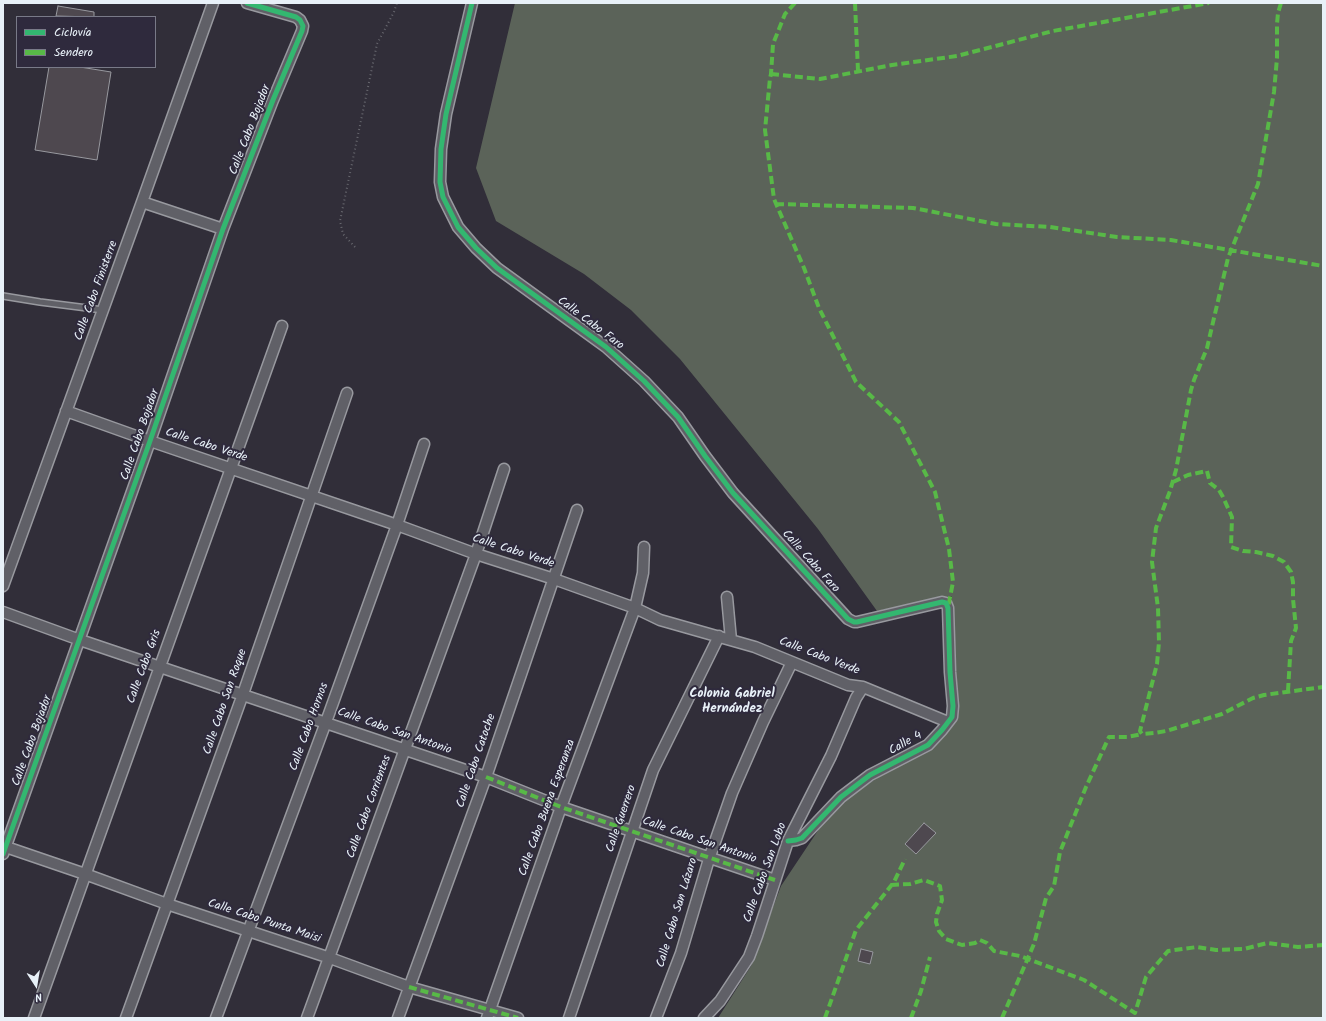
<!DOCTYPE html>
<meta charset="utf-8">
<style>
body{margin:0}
#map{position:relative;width:1326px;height:1021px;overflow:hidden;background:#312e39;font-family:Kalam,sans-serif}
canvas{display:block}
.frame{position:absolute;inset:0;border:4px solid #e8f1f8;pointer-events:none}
.legend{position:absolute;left:16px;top:16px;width:140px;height:52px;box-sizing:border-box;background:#2f2a3d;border:1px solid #797a88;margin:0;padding:5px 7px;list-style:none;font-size:12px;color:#e8f1f8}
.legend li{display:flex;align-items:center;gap:8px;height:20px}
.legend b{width:20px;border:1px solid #797a88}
.north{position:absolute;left:16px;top:965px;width:40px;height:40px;-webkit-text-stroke:3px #2f2a3d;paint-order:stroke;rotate:168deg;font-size:11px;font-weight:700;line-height:16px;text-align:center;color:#e8f1f8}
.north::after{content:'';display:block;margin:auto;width:14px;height:18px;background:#e8f1f8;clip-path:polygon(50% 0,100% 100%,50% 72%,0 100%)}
</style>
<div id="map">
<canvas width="1326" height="1021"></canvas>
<div class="frame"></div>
<ul class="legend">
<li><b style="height:5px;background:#33b770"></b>Ciclovía</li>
<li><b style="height:5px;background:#58b947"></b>Sendero</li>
</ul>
<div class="north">N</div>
</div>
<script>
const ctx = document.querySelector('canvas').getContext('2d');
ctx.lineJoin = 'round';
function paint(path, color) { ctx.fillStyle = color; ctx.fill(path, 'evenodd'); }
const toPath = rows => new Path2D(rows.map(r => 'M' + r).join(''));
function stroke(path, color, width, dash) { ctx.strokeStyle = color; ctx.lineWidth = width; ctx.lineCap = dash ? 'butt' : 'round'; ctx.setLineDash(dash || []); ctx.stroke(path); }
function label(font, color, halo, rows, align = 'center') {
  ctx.font = font + ' Kalam,sans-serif'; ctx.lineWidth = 4; ctx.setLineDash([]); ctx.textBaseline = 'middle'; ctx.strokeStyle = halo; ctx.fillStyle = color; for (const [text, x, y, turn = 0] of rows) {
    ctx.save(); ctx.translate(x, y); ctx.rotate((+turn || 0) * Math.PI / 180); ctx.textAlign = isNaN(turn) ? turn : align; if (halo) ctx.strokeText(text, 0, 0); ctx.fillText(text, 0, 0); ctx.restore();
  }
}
paint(toPath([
 [515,3,1323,3,1323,1018,718,1018,751,966,781,886,831,811,952,724,952,596,877,611,818,529,680,359,631,310,584,274,496,221,476,168]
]), '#5b6359');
const building = toPath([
 [58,6,94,12,94,17,56,16,58,6],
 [49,67,80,67,111,72,97,160,35,150,49,67],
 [924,823,936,833,916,854,905,844,924,823],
 [861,949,873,952,870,964,858,961,861,949]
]);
paint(building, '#4e484f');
stroke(building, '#98999f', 1);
const lane = toPath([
 [3,296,40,302,103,310]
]);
const street = toPath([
 [472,3,446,114,441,149,440,182,443,197,458,227,476,248,497,268,606,347,644,381,678,417,705,456,733,493,848,619,854,622,857,622,942,602,946,603,948,608,950,672,953,706,952,717,942,730,928,745,870,775,841,797,802,838,796,840,788,841],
 [142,202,223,229],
 [66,411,150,441,397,525,476,554,554,579,635,608,660,620,755,647,848,685,863,687,948,722],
 [3,586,142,202,213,3],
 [727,597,731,640],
 [3,612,80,640,486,777,561,807,775,880],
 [3,846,85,874,167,904,330,958,409,987,518,1018],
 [3,854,150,441,223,229,273,100,302,31,303,26,300,20,296,17,247,3],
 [34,1018,282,326],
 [126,1018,243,694,347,393],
 [216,1018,326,722,397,525,424,444],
 [307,1018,476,554,504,469],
 [398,1018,486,777,577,510],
 [487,1018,561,807,635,608,643,573,644,547],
 [569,1018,653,770,719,636],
 [656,1018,681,953,709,859,732,793,763,722,792,662],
 [704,1018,720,1001,749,957,757,936,788,841,831,756,856,698,863,687]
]);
stroke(lane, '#98999f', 8);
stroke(street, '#98999f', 13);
stroke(toPath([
 [355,247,343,234,340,221,377,44,394,12,397,3]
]), '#68686f', 2, [1, 3]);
stroke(lane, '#606067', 5);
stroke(street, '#606067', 10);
stroke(toPath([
 [795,3,785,14,773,44,771,74,770,78,765,130,774,199,804,268,819,308,856,382,899,422,935,492,949,549,953,582,948,608],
 [855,3,858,71],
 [1281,3,1278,13,1277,24,1277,58,1274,92,1258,184,1228,258,1207,348,1194,380,1191,390,1176,470,1170,491,1156,528,1152,562,1158,608,1159,642,1157,664,1140,731,1142,734,1154,733,1166,731,1222,714,1253,698,1264,695,1323,687],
 [771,74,820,79,892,65,957,56,1053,31,1209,3],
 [776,204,913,208,996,224,1050,227,1117,237,1171,240,1323,266],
 [1173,482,1188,475,1207,471,1210,483,1219,490,1223,497,1232,517,1231,547,1243,551,1256,552,1273,556,1284,562,1291,572,1293,582,1293,599,1296,628,1291,641,1288,691],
 [486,777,561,807,775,880],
 [891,885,910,884,924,880,940,886,942,900,937,914,936,922,939,931,946,939,962,945,975,943,980,940,987,943,994,951,1020,956,1084,980,1135,1013,1146,977,1168,951,1197,947,1216,950,1244,949,1267,943,1298,947,1323,945],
 [409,987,518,1018],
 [825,1018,856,930,894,882,905,859],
 [911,1018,921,991,930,957],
 [1002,1018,1034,944,1046,898,1054,886,1060,852,1086,787,1109,737,1127,737,1142,734]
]), '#58b947', 4, [8, 4]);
stroke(toPath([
 [472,3,446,114,441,149,440,182,443,197,458,227,476,248,497,268,606,347,644,381,678,417,705,456,733,493,848,619,854,622,857,622,942,602,946,603,948,608,950,672,953,706,952,717,942,730,928,745,870,775,841,797,802,838,796,840,788,841],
 [3,854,150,441,223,229,273,100,302,31,303,26,300,20,296,17,247,3]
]), '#33b770', 5);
label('12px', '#e8f1f8', '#2f2a3d', [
 ["Calle Cabo Bojador",251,130,-69],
 ["Calle Cabo Finisterre",97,291,-70],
 ["Calle Cabo Faro",590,324,37],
 ["Calle Cabo Bojador",141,435,-71],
 ["Calle Cabo Verde",206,446,18],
 ["Calle Cabo Verde",513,552,18],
 ["Calle Cabo Faro",810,562,48],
 ["Calle Cabo Verde",819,657,21],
 ["Calle Cabo Gris",145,667,-70],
 ["Calle Cabo San Roque",226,702,-71],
 ["Calle Cabo Hornos",310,727,-70],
 ["Calle Cabo San Antonio",394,732,19],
 ["Calle Cabo Bojador",33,741,-70],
 ["Calle 4",906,744,-30],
 ["Calle Cabo Catoche",477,761,-71],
 ["Calle Cabo Corrientes",370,807,-70],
 ["Calle Cabo Buena Esperanza",548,808,-70],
 ["Calle Guerrero",622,819,-71],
 ["Calle Cabo San Antonio",699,841,19],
 ["Calle Cabo San Lobo",766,873,-70],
 ["Calle Cabo San Lázaro",678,913,-73],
 ["Calle Cabo Punta Maisi",264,922,18]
]);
label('bold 13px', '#e8f1f8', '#2f2a3d', [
 ["Colonia Gabriel",732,695],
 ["Hernández",732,710]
]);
</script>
